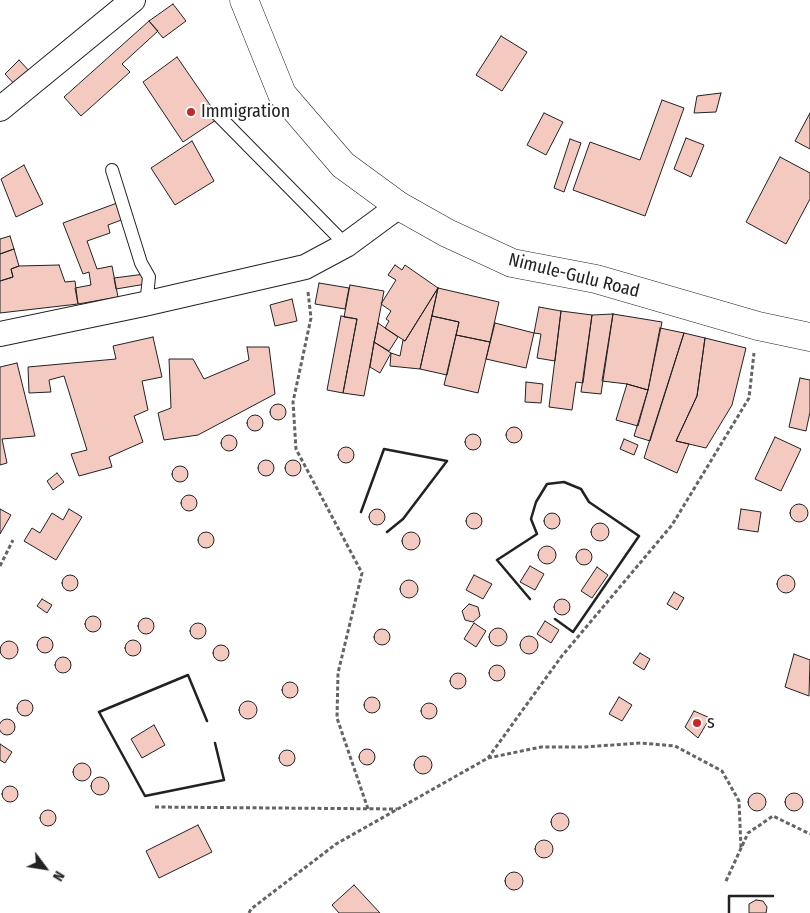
<!DOCTYPE html>
<style>
body{margin:0}
#map{position:relative;width:810px;height:913px;overflow:hidden;background:#fff;font-family:"Fira Sans Condensed",sans-serif}
canvas{display:block}
.north{position:absolute;left:20px;top:843px;width:50px;height:50px;-webkit-text-stroke:4px #fff;paint-order:stroke;rotate:121deg;font-size:14px;font-weight:700;line-height:20px;text-align:center;color:#222}
.north::after{content:'';display:block;margin:auto;width:18px;height:22px;background:#222;clip-path:polygon(50% 0,100% 100%,50% 72%,0 100%)}
</style>
<div id="map">
<canvas width="810" height="913"></canvas>
<div class="north">N</div>
</div>
<script>
const ctx = document.querySelector('canvas').getContext('2d');
ctx.lineJoin = 'round';
function paint(path, color) { ctx.fillStyle = color; ctx.fill(path, 'evenodd'); }
const toPath = rows => new Path2D(rows.map(r => 'M' + r).join(''));
function stroke(path, color, width, dash) { ctx.strokeStyle = color; ctx.lineWidth = width; ctx.lineCap = dash ? 'butt' : 'round'; ctx.setLineDash(dash || []); ctx.stroke(path); }
function label(font, color, halo, rows, align = 'center') {
  ctx.font = font + ' "Fira Sans Condensed",sans-serif'; ctx.lineWidth = 4; ctx.setLineDash([]); ctx.textBaseline = 'middle'; ctx.strokeStyle = halo; ctx.fillStyle = color; for (const [text, x, y, turn = 0] of rows) {
    ctx.save(); ctx.translate(x, y); ctx.rotate((+turn || 0) * Math.PI / 180); ctx.textAlign = isNaN(turn) ? turn : align; if (halo) ctx.strokeText(text, 0, 0); ctx.fillText(text, 0, 0); ctx.restore();
  }
}
const building = toPath([
 [173,4,186,21,163,38,149,21,173,4],
 [149,21,158,31,122,64,130,72,81,116,64,97,149,21],
 [501,36,527,52,502,91,476,75,501,36],
 [177,57,219,118,183,142,143,82,177,57],
 [19,60,32,74,18,88,5,74,19,60],
 [721,93,716,112,694,113,697,96,721,93],
 [662,100,684,108,645,216,573,190,590,142,640,160,662,100],
 [544,113,563,122,546,155,527,145,544,113],
 [810,113,810,149,795,141,810,113],
 [686,138,704,145,691,177,674,169,686,138],
 [570,139,581,143,564,192,554,188,570,139],
 [192,141,214,181,175,205,151,168,192,141],
 [780,157,810,173,810,199,786,244,746,222,780,157],
 [24,165,43,204,16,217,1,179,24,165],
 [117,203,124,219,108,225,110,233,87,241,97,269,112,266,118,297,78,304,75,288,91,285,89,272,83,274,63,223,117,203],
 [10,236,14,249,0,254,0,239,10,236],
 [14,249,19,266,11,269,13,277,0,281,0,254,14,249],
 [59,265,65,282,75,281,78,304,0,313,0,281,13,277,11,269,19,266,59,265],
 [395,265,402,270,405,265,438,288,405,341,385,328,389,321,386,319,391,311,381,304,396,280,388,275,395,265],
 [145,274,146,284,116,289,114,278,145,274],
 [319,283,349,288,345,309,315,304,319,283],
 [350,285,384,291,364,396,343,393,357,319,344,317,350,285],
 [438,288,499,302,490,342,456,335,459,322,432,316,438,288],
 [438,288,420,369,390,366,391,353,400,356,403,340,405,341,438,288],
 [292,299,297,321,275,326,270,305,292,299],
 [539,307,561,311,555,361,537,358,541,334,534,333,539,307],
 [561,311,592,315,583,383,576,382,572,410,549,407,561,311],
 [613,314,662,322,648,390,627,384,602,381,613,314],
 [613,314,601,394,581,392,592,315,613,314],
 [341,316,357,319,343,393,327,390,341,316],
 [432,316,459,322,447,375,420,369,432,316],
 [378,323,398,337,389,351,374,342,378,323],
 [495,323,534,333,526,368,486,359,495,323],
 [660,328,684,333,650,441,634,436,648,390,660,328],
 [684,333,705,338,697,396,676,441,689,444,677,473,644,458,684,333],
 [456,335,490,342,478,393,444,385,456,335],
 [153,337,162,377,142,381,148,410,134,416,143,442,109,457,112,467,79,476,71,454,87,450,64,376,49,380,51,392,29,393,28,367,116,359,113,346,153,337],
 [705,338,746,348,732,405,706,448,676,441,697,396,705,338],
 [374,342,391,353,380,373,370,367,374,342],
 [247,347,269,347,275,394,198,435,164,440,158,413,171,408,169,359,193,359,204,379,249,360,247,347],
 [17,363,35,436,2,439,7,463,0,465,0,367,17,363],
 [800,378,810,380,810,412,806,431,789,427,800,378],
 [526,382,543,384,541,403,525,402,526,382],
 [627,384,648,390,638,426,616,420,627,384],
 '270 412a8 8 0 1 1 16 0a8 8 0 1 1-16 0Z',
 '247 423a8 8 0 1 1 16 0a8 8 0 1 1-16 0Z',
 '506 435a8 8 0 1 1 16 0a8 8 0 1 1-16 0Z',
 '465 442a8 8 0 1 1 16 0a8 8 0 1 1-16 0Z',
 '221 443a8 8 0 1 1 16 0a8 8 0 1 1-16 0Z',
 [775,437,801,449,781,491,755,479,775,437],
 [624,439,638,445,634,455,620,449,624,439],
 '338 455a8 8 0 1 1 16 0a8 8 0 1 1-16 0Z',
 '285 468a8 8 0 1 1 16 0a8 8 0 1 1-16 0Z',
 '258 468a8 8 0 1 1 16 0a8 8 0 1 1-16 0Z',
 '172 474a8 8 0 1 1 16 0a8 8 0 1 1-16 0Z',
 [57,473,64,482,53,490,47,481,57,473],
 '181 503a8 8 0 1 1 16 0a8 8 0 1 1-16 0Z',
 '790 513a9 9 0 1 1 18 0a9 9 0 1 1-18 0Z',
 [0,509,11,515,0,534,0,509],
 [69,509,82,517,56,560,24,541,32,528,40,533,52,513,63,520,69,509],
 [741,509,761,512,758,532,738,529,741,509],
 '369 517a8 8 0 1 1 16 0a8 8 0 1 1-16 0Z',
 '544 521a8 8 0 1 1 16 0a8 8 0 1 1-16 0Z',
 '466 521a8 8 0 1 1 16 0a8 8 0 1 1-16 0Z',
 '591 532a9 9 0 1 1 18 0a9 9 0 1 1-18 0Z',
 '402 541a9 9 0 1 1 18 0a9 9 0 1 1-18 0Z',
 '198 540a8 8 0 1 1 16 0a8 8 0 1 1-16 0Z',
 '538 555a9 9 0 1 1 18 0a9 9 0 1 1-18 0Z',
 '576 557a8 8 0 1 1 16 0a8 8 0 1 1-16 0Z',
 [530,566,544,574,535,590,520,582,530,566],
 [597,567,608,575,592,598,581,591,597,567],
 '777 584a9 9 0 1 1 18 0a9 9 0 1 1-18 0Z',
 [474,575,492,584,483,599,466,590,474,575],
 '62 583a8 8 0 1 1 16 0a8 8 0 1 1-16 0Z',
 '400 589a9 9 0 1 1 18 0a9 9 0 1 1-18 0Z',
 [674,592,684,598,677,610,667,604,674,592],
 [42,599,52,605,47,613,37,606,42,599],
 '554 607a8 8 0 1 1 16 0a8 8 0 1 1-16 0Z',
 [469,604,478,607,480,616,473,622,465,620,462,611,469,604],
 '85 624a8 8 0 1 1 16 0a8 8 0 1 1-16 0Z',
 '138 626a8 8 0 1 1 16 0a8 8 0 1 1-16 0Z',
 [545,621,559,630,551,643,537,634,545,621],
 [474,623,486,631,476,647,464,639,474,623],
 '190 631a8 8 0 1 1 16 0a8 8 0 1 1-16 0Z',
 '489 637a9 9 0 1 1 18 0a9 9 0 1 1-18 0Z',
 '374 637a8 8 0 1 1 16 0a8 8 0 1 1-16 0Z',
 '520 645a9 9 0 1 1 18 0a9 9 0 1 1-18 0Z',
 '37 645a8 8 0 1 1 16 0a8 8 0 1 1-16 0Z',
 '125 648a8 8 0 1 1 16 0a8 8 0 1 1-16 0Z',
 '0 650a9 9 0 1 1 18 0a9 9 0 1 1-18 0Z',
 '213 653a8 8 0 1 1 16 0a8 8 0 1 1-16 0Z',
 [640,653,650,659,644,670,633,663,640,653],
 [794,654,810,660,809,696,785,687,794,654],
 '55 665a8 8 0 1 1 16 0a8 8 0 1 1-16 0Z',
 '489 673a8 8 0 1 1 16 0a8 8 0 1 1-16 0Z',
 '450 681a8 8 0 1 1 16 0a8 8 0 1 1-16 0Z',
 '282 690a8 8 0 1 1 16 0a8 8 0 1 1-16 0Z',
 [619,697,632,705,622,721,609,714,619,697],
 '364 705a8 8 0 1 1 16 0a8 8 0 1 1-16 0Z',
 '17 708a8 8 0 1 1 16 0a8 8 0 1 1-16 0Z',
 '239 710a9 9 0 1 1 18 0a9 9 0 1 1-18 0Z',
 '421 711a8 8 0 1 1 16 0a8 8 0 1 1-16 0Z',
 [694,711,710,718,698,738,685,727,694,711],
 '-1 727a8 8 0 1 1 16 0a8 8 0 1 1-16 0Z',
 [154,725,165,745,142,758,131,739,154,725],
 [0,744,12,752,5,763,0,760,0,744],
 '359 757a8 8 0 1 1 16 0a8 8 0 1 1-16 0Z',
 '279 758a8 8 0 1 1 16 0a8 8 0 1 1-16 0Z',
 '414 765a9 9 0 1 1 18 0a9 9 0 1 1-18 0Z',
 '73 772a9 9 0 1 1 18 0a9 9 0 1 1-18 0Z',
 '91 786a9 9 0 1 1 18 0a9 9 0 1 1-18 0Z',
 '2 794a8 8 0 1 1 16 0a8 8 0 1 1-16 0Z',
 '785 802a9 9 0 1 1 18 0a9 9 0 1 1-18 0Z',
 '748 802a9 9 0 1 1 18 0a9 9 0 1 1-18 0Z',
 '40 818a8 8 0 1 1 16 0a8 8 0 1 1-16 0Z',
 '551 822a9 9 0 1 1 18 0a9 9 0 1 1-18 0Z',
 [198,825,212,852,159,878,146,851,198,825],
 '535 849a9 9 0 1 1 18 0a9 9 0 1 1-18 0Z',
 '505 881a9 9 0 1 1 18 0a9 9 0 1 1-18 0Z',
 [354,885,380,913,339,913,332,905,354,885],
 [756,900,763,901,767,907,766,913,749,913,749,904,756,900]
]);
paint(building, '#f3c9c0');
stroke(building, '#222', 1);
const service = toPath([
 [216,113,346,245],
 [112,170,141,263,149,277,147,296,144,304]
]);
const minor = toPath([
 [0,109,133,0],
 [0,334,144,304,305,267,346,245,399,206]
]);
const primary = toPath([
 [244,0,282,94,343,165,399,206,447,233,512,263,596,279,758,326,810,337]
]);
stroke(service, '#222', 14);
stroke(minor, '#222', 26);
stroke(primary, '#222', 29);
stroke(toPath([
 [308,292,311,318,293,402,296,449,362,573,338,673,337,718,368,809],
 [0,566,13,540],
 [488,758,541,747,584,747,641,743,675,746,722,771,739,801,741,848],
 [155,807,397,809],
 [726,881,748,833,773,816,810,834],
 [249,913,251,909,336,844,488,758,561,657,672,525,749,398,754,353]
]), '#646464', 3, [4, 2.5]);
stroke(service, '#fff', 12);
stroke(minor, '#fff', 24);
stroke(primary, '#fff', 28);
stroke(toPath([
 [361,512,384,449,447,461,403,519,387,532],
 [530,599,497,560,537,534,531,519,536,502,547,484,564,482,581,489,589,502,639,536,573,632,555,619],
 [207,721,188,675,99,712,145,796,224,780,215,743],
 [729,913,729,896,773,896]
]), '#222', 2.5);
for (const [x, y, r, color] of [
 [191,112,5,"#c62828"],
 [697,723,5,"#c62828"]
]) { const dot = new Path2D(); dot.arc(x, y, r, 0, 2 * Math.PI); ctx.fillStyle = color; ctx.fill(dot); stroke(dot, '#fff', 2); }
label('18px', '#222', '#fff', [
 ["Immigration",201,112],
 ["s",707,723]
], 'left');
label('18px', '#222', '#fff', [
 ["Nimule-Gulu Road",574,276,14]
]);
</script>
